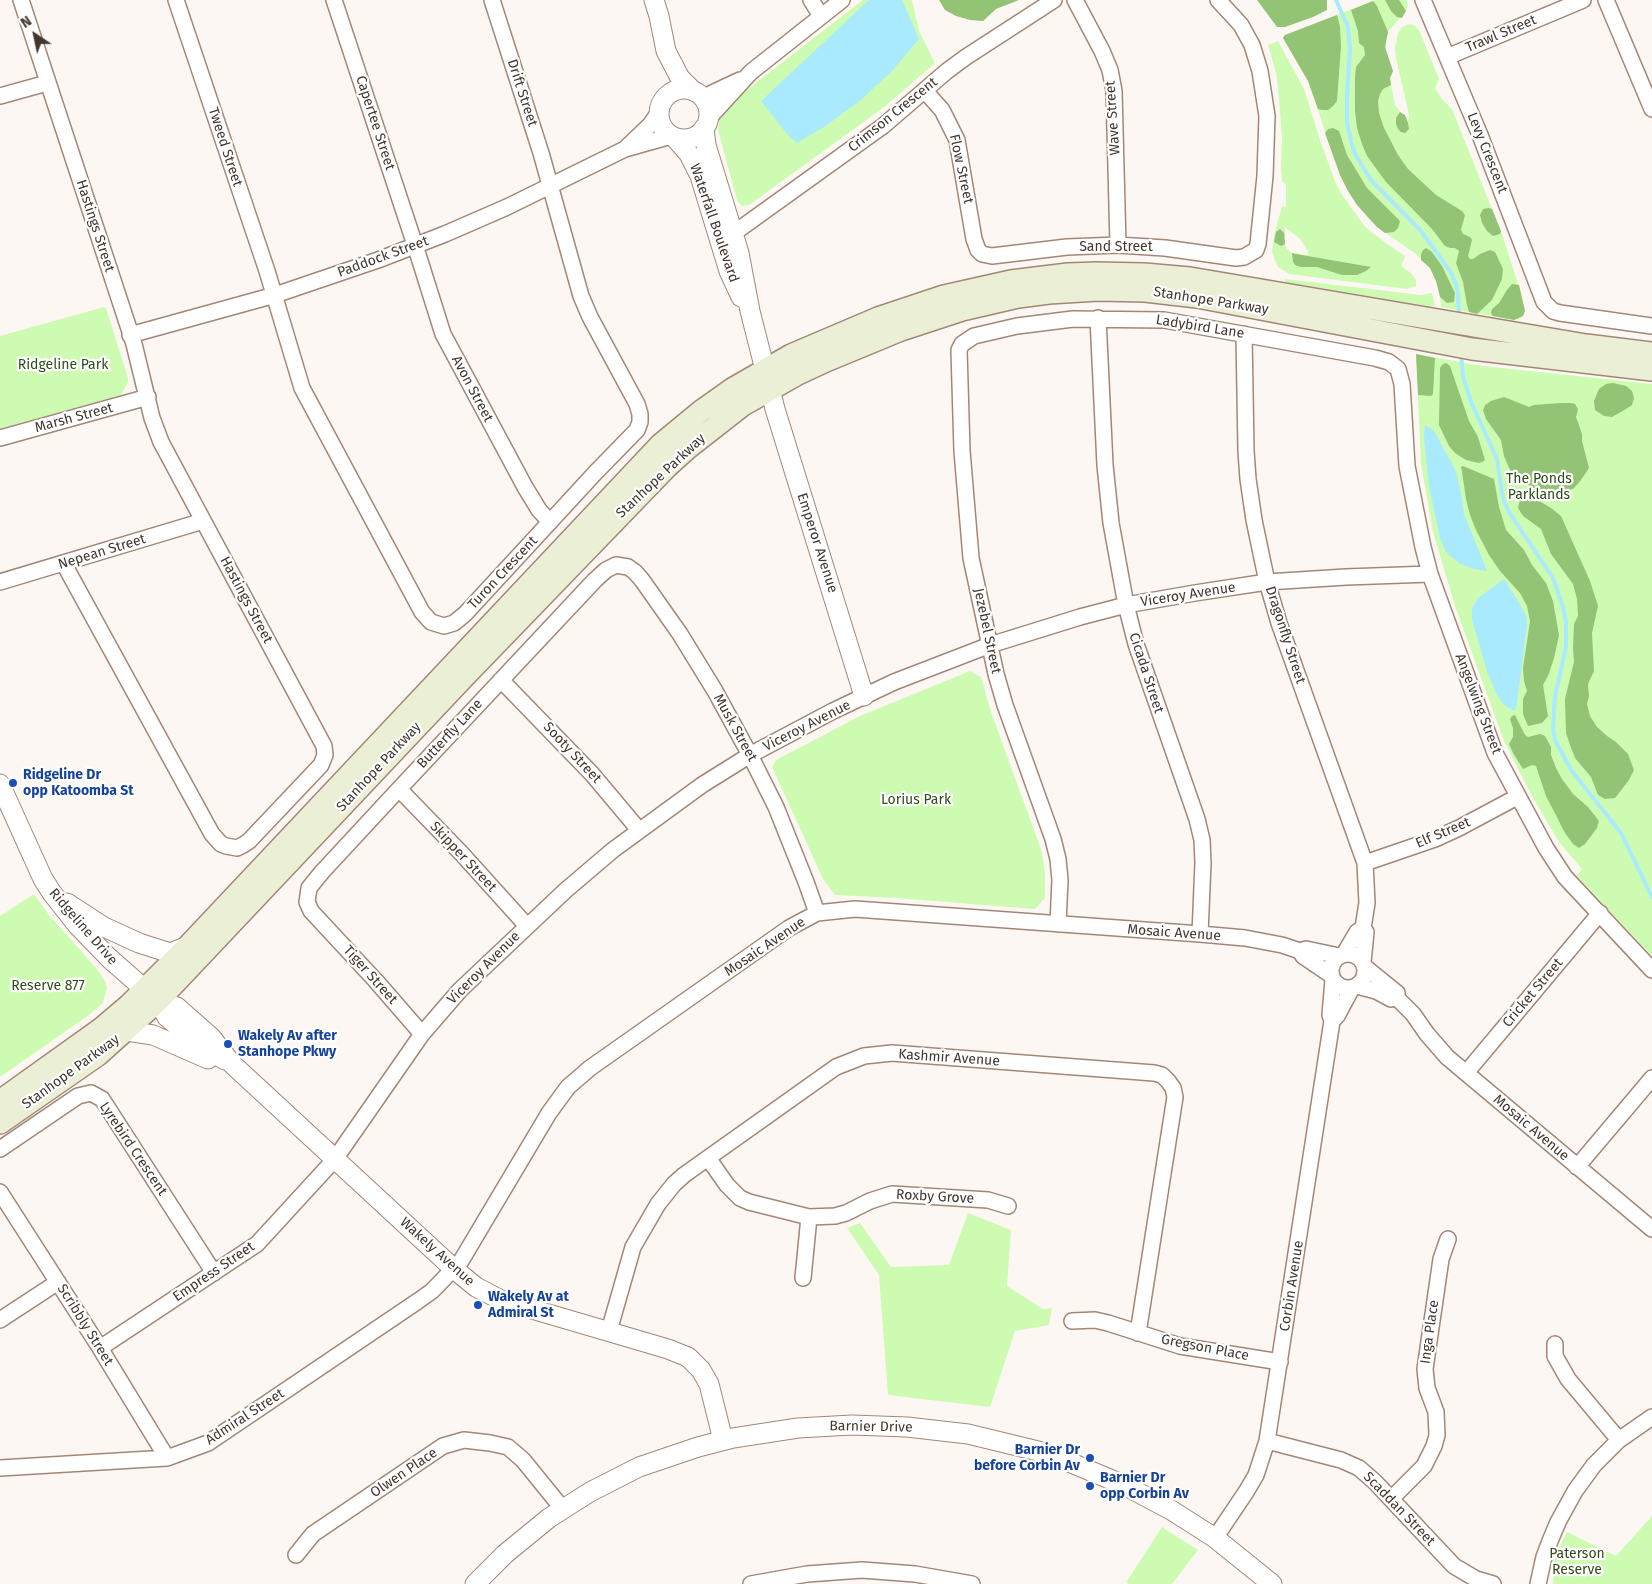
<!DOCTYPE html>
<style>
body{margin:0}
#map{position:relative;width:1652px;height:1584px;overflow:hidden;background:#fdf7f3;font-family:"Fira Sans",sans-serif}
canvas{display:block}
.north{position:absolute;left:10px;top:10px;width:50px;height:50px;-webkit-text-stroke:4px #fff;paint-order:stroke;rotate:326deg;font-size:14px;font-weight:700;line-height:20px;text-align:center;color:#43372f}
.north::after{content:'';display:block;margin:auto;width:18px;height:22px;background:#43372f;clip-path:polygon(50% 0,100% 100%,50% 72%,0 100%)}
</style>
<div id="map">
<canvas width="1652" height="1584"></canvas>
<div class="north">N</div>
</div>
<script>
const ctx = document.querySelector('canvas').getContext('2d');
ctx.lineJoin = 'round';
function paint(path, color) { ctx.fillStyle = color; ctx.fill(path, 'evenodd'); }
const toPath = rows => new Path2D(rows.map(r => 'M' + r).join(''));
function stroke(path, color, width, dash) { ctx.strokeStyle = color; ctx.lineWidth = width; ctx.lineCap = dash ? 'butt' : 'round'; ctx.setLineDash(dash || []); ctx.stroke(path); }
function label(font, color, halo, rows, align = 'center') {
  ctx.font = font + ' "Fira Sans",sans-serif'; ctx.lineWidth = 4.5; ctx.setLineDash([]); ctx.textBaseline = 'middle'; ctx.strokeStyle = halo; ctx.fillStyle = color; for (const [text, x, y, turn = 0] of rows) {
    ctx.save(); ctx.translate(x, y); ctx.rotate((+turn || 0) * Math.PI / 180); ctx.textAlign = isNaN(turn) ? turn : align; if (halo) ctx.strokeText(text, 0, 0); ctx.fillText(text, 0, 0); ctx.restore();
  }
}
paint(toPath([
 [863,0,912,0,919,31,935,63,883,108,749,205,742,206,737,200,718,130,719,119,744,92],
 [1375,0,1406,0,1408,4,1406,11,1388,32,1386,41,1386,53,1393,71,1390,78,1395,105,1408,122,1409,115,1396,58,1395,48,1398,33,1402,27,1409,24,1414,25,1419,30,1439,79,1435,88,1442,99,1452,109,1502,234,1520,290,1525,311,1523,316,1518,319,1514,320,1441,307,1440,293,1436,281,1430,268,1416,254,1377,227,1368,218,1348,191,1340,175,1308,81,1283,38,1285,35],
 [1278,41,1304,89,1321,143,1336,184,1343,196,1365,227,1386,243,1405,256,1401,266,1411,273,1416,280,1416,286,1407,289,1289,274,1278,267,1275,261,1272,251,1275,232,1281,210,1282,206,1286,207,1286,185,1282,181,1281,168,1282,137,1279,98,1276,73,1268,45],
 [1285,227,1300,239,1308,251,1308,255,1292,253,1287,249,1285,244],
 [1285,279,1421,295,1432,293,1435,306,1428,306,1285,282],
 [104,307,106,308,128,378,128,382,121,395,0,429,0,336],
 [1416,354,1483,366,1652,384,1652,956,1577,876,1582,869,1559,842,1532,796,1504,741,1455,606,1433,532,1421,464],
 [970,671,981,677,991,712,1042,852,1045,874,1045,898,1035,909,896,898,835,895,823,879,772,767,776,760,860,716],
 [34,894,49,915,96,968,105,981,107,987,103,1003,89,1015,0,1077,0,916],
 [968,1213,1011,1230,1007,1286,1043,1309,1052,1308,1049,1325,1015,1331,990,1407,888,1395,879,1275,847,1228,860,1223,891,1267,949,1265],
 [1652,1516,1652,1584,1553,1584,1555,1556,1567,1532,1616,1556],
 [1162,1527,1198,1550,1172,1584,1128,1584,1127,1581]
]), '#cdfbb2');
paint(toPath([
 [939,0,1019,0,996,9,983,21,970,20,956,16,945,10],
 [1257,0,1327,0,1327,10,1313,17,1285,27,1277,27],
 [1385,0,1399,0,1406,11,1402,18,1397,17,1391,11],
 [1373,1,1377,6,1388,32,1385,47,1393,71,1390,78,1391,85,1383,89,1380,94,1378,101,1379,113,1384,128,1398,155,1408,169,1436,195,1462,211,1465,215,1461,230,1463,234,1470,237,1472,240,1468,256,1470,259,1473,259,1480,254,1490,250,1495,252,1503,269,1502,279,1492,300,1477,314,1469,312,1467,305,1463,282,1456,263,1459,251,1455,248,1450,248,1445,246,1432,229,1386,182,1367,156,1362,144,1357,128,1355,111,1355,77,1356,67,1365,55,1364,47,1359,43,1358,31,1351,10],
 [1337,15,1340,27,1341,46,1337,101,1333,106,1328,110,1322,110,1318,109,1308,81,1283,38,1285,35],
 [1400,112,1405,115,1408,123,1409,129,1405,133,1401,132,1398,129,1396,124,1396,118],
 [1333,128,1339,131,1347,155,1367,188,1400,221,1398,228,1394,232,1385,233,1377,227,1357,205,1348,191,1340,175,1325,133,1328,129],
 [1489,208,1492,209,1501,231,1500,234,1493,236,1487,231,1482,223,1480,215,1483,209],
 [1280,229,1284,233,1285,244,1281,246,1274,242,1276,232],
 [1426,248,1432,252,1442,266,1455,293,1454,302,1447,303,1440,297,1436,281,1430,268,1421,260,1421,255,1423,250],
 [1292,253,1296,254,1371,267,1366,271,1357,275,1342,275,1317,267,1301,267,1295,265,1293,262],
 [1512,284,1519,285,1525,311,1523,316,1514,320,1493,316,1491,313,1492,309,1499,303,1507,290],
 [1416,354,1435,358,1433,394,1431,396,1418,395],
 [1446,363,1450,366,1469,421,1478,437,1485,460,1482,462,1479,463,1466,460,1455,453,1449,446,1439,425,1440,368,1443,364],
 [1613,383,1626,386,1632,391,1634,398,1632,405,1626,409,1612,417,1604,416,1595,410,1594,401,1599,389,1606,384],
 [1504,397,1529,407,1534,405,1560,403,1571,403,1575,404,1578,409,1576,417,1582,434,1582,441,1589,468,1581,480,1574,488,1561,496,1550,496,1533,488,1516,477,1510,470,1504,456,1501,440,1486,419,1483,410,1485,405,1491,401],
 [1463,466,1494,479,1499,507,1506,530,1524,550,1532,565,1546,583,1553,601,1559,635,1554,658,1548,676,1543,685,1548,716,1542,723,1528,726,1523,714,1523,699,1527,691,1524,681,1523,668,1530,621,1527,606,1520,593,1500,571,1489,555,1476,530,1470,515,1466,499,1462,471,1461,467],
 [1525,497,1532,498,1541,502,1551,508,1561,516,1590,581,1598,606,1592,633,1594,671,1588,684,1589,696,1587,704,1590,716,1597,727,1607,736,1616,742,1628,754,1634,770,1629,780,1615,798,1605,799,1598,795,1591,777,1575,758,1570,745,1566,733,1565,699,1574,662,1573,648,1574,624,1578,616,1577,599,1573,584,1551,554,1541,529,1523,516,1518,508,1520,500],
 [1515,715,1525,735,1528,737,1540,734,1545,736,1551,747,1551,755,1556,768,1562,779,1573,794,1588,807,1599,821,1597,828,1585,844,1579,848,1573,844,1565,833,1546,796,1536,766,1532,765,1523,769,1513,753,1509,744,1513,737,1513,728,1510,719,1512,716]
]), '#93c374');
paint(toPath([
 [869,0,902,0,919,39,892,71,862,99,827,125,797,143,788,135,761,101],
 [1425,425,1434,431,1455,469,1460,487,1464,514,1487,571,1474,569,1460,564,1446,552,1440,538,1429,486,1424,438],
 [1504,579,1519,603,1527,618,1527,625,1517,703,1515,710,1512,710,1504,705,1497,695,1487,671,1472,620,1472,608,1478,598]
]), '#a9eaff');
stroke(toPath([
 [1336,0,1348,27,1350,49,1347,95,1347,123,1351,141,1355,154,1371,180,1421,231,1450,271,1456,284,1458,295,1459,317],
 [1461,354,1463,377,1472,404,1497,459,1503,499,1509,512,1553,578,1563,607,1566,622,1566,647,1555,696,1553,728,1555,740,1571,770,1621,833,1652,897]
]), '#a9eaff', 4);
const minor = toPath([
 [21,0,134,344,152,418,161,442,324,746,325,755,321,765,249,841,243,845,237,848,226,846,221,844,212,834,64,564],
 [176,0,267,271,302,388,422,612,431,622,444,626,454,623,465,614,596,472,637,430,640,422,640,414,637,404,590,317,581,296,541,153,492,0],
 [334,0,415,245,443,334,525,487,539,510,550,522],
 [811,0,821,16],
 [1075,0,1102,51,1110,70,1114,91,1118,245],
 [1423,0,1480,135,1544,302,1553,311,1560,313,1652,326],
 [1606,0,1652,109],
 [1447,57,1583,0],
 [925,91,942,110,957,140,974,239,978,250,982,254,992,256,1067,247,1118,245,1165,248,1236,258,1244,257,1256,250,1258,244,1265,176,1267,116,1260,71,1252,45,1241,25,1218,0],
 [0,96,47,83],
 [701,96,708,95,740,80],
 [708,119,751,72,842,0],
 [626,148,650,125,659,112],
 [734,233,883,126,947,71,966,57,1054,0],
 [1098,318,1105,465,1111,523,1126,605,1136,644,1197,819,1202,840,1203,863,1200,934],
 [1244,334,1246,451,1248,479,1254,520,1267,582,1279,623,1365,863,1367,903,1363,928,1366,932,1363,962],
 [130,335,275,295,378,260,445,234,507,207,625,149,671,136],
 [0,438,148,397],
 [0,582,203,521],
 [501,680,592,774,639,830],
 [399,789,462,854,527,926],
 [1365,863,1435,839,1459,828,1517,797],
 [1058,924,1060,880,1058,859,1053,839,1005,705,996,674,971,558,962,451,959,350,962,344,974,336,1017,326,1073,319,1164,320,1375,358,1389,362,1398,369,1402,384,1407,466,1423,547,1430,574,1495,753,1546,848,1565,877,1652,970],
 [1300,951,1303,956,1331,975],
 '1331 971a17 17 0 1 1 34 0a17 17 0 1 1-34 0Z',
 [1344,954,1357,932,1363,928],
 [1365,967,1397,993,1397,998,1413,1014,1427,1034,1447,1057,1652,1229],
 [1357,986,1376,991,1391,999,1396,998],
 [1332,1021,1337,1016,1352,988],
 [422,1034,376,981,311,911,307,902,309,888,322,872,399,789,595,580,606,570,616,565,628,567,635,572,642,580,680,634,715,691,750,755,776,807,806,882,817,913],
 [1466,1073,1600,913],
 [0,1149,78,1096,91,1093,102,1099,214,1273],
 [708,1158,727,1185,740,1198,749,1202,809,1217,835,1216,846,1213,870,1201,892,1194,988,1200,1008,1206],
 [1577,1167,1652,1078],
 [0,1192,100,1348,167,1458],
 [803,1278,809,1217],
 [0,1320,58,1282],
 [1072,1321,1095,1320,1108,1323,1180,1346,1280,1362],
 [609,1331,633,1247,658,1204,674,1184,684,1175,836,1067,864,1056,892,1053,1154,1073,1162,1075,1168,1081,1173,1088,1175,1097,1138,1333],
 [1555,1344,1555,1356,1568,1379,1619,1440],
 [100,1348,257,1244,335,1159,422,1034,460,990,566,890,613,850,702,785,750,755,833,711,894,682,990,645,1080,617,1126,605,1195,593,1267,582,1346,577,1430,574],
 [1267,1441,1341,1460,1359,1468,1375,1482,1454,1566,1476,1579,1493,1584],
 [0,1468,167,1458,208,1443,418,1301,432,1291,461,1261,549,1113,568,1087,590,1068,789,928,817,913,855,909,1200,934,1245,938,1282,945,1300,951,1306,949,1339,956],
 [1391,1499,1424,1466,1434,1446,1437,1435,1436,1412,1427,1388,1425,1369,1441,1259,1448,1239],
 [1215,1538,1246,1492,1256,1475,1267,1441,1332,1021,1330,1015,1333,980],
 [296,1555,313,1534,443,1446,464,1440,490,1443,508,1447,523,1460,562,1508],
 [751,1584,807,1574,862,1570,915,1574,972,1584],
 [1538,1584,1544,1557,1550,1541,1558,1522,1575,1491,1594,1465,1619,1440,1652,1417]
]);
const tertiary = toPath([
 [654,0,659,16,666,51,680,78,693,91],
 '659 114a25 25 0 1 1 50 0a25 25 0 1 1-50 0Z',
 [704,128,706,145,739,253,750,311,775,409,864,696],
 [675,138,689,154,700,176,729,271,741,297],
 [0,784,43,879,52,893,78,926,109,958,158,1001,167,1017,201,1046,225,1060],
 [67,903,104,927,139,943,170,953,188,946],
 [158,1001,177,1007,211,1037,231,1063,454,1269,476,1287,501,1300,668,1349,688,1357,701,1370,709,1384,723,1440],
 [127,1031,153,1035,208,1059],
 [475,1584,505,1554,549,1518,590,1492,639,1467,698,1447,733,1438,798,1428,852,1425,907,1427,968,1434,1042,1452,1069,1462,1124,1485,1171,1510,1215,1538,1272,1584]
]);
const secondary = toPath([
 [0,1101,102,1028,129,1005,188,946,661,444,701,411,732,389,791,355,878,318,944,296,1011,281,1068,274,1096,273,1144,274,1190,278,1586,345,1652,353],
 [0,1123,98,1055,158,1001,465,676,668,466,688,448,743,405,796,375,826,361,901,330,962,310,1018,297,1049,293,1098,290,1145,291,1197,297,1472,349,1652,370]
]);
stroke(minor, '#a38776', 18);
stroke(tertiary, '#a38776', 21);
stroke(secondary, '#a38776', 24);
stroke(minor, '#fff', 15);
stroke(tertiary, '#fff', 19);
stroke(secondary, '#ebefd5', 21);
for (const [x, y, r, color] of [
 [13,783,5,"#1a4fb4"],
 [228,1044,5,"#1a4fb4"],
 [478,1305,5,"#1a4fb4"],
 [1090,1458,5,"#1a4fb4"],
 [1090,1486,5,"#1a4fb4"]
]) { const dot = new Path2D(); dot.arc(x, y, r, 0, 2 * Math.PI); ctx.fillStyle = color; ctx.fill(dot); stroke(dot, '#fff', 2); }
label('14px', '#43372f', '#fff', [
 ["Trawl Street",1501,34,-23],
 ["Drift Street",522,93,72],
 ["Crimson Crescent",893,115,-39],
 ["Wave Street",1113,118,-94],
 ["Capertee Street",375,123,72],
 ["Tweed Street",225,147,72],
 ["Levy Crescent",1487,153,68],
 ["Flow Street",961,169,78],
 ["Waterfall Boulevard",714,223,71],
 ["Hastings Street",95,226,72],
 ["Sand Street",1116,247],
 ["Paddock Street",383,257,-20],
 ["Stanhope Parkway",1211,301,9],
 ["Ladybird Lane",1200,327,9],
 ["Avon Street",472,389,62],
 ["Marsh Street",74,418,-15],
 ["Stanhope Parkway",661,476,-43],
 ["Emperor Avenue",817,543,72],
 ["Nepean Street",102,552,-17],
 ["Turon Crescent",503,573,-47],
 ["Viceroy Avenue",1188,595,-9],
 ["Hastings Street",246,600,62],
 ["Jezebel Street",987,631,78],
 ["Dragonfly Street",1285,635,72],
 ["Cicada Street",1146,673,72],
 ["Angelwing Street",1478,704,69],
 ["Viceroy Avenue",807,726,-27],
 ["Musk Street",735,728,61],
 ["Butterfly Lane",450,734,-47],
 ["Sooty Street",572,753,47],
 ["Stanhope Parkway",379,767,-47],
 ["Elf Street",1443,833,-23],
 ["Skipper Street",463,857,47],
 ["Ridgeline Drive",83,927,49],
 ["Mosaic Avenue",1174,933,4],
 ["Mosaic Avenue",765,947,-34],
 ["Viceroy Avenue",484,968,-45],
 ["Tiger Street",370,975,48],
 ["Cricket Street",1533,993,-50],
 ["Kashmir Avenue",949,1058,4],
 ["Stanhope Parkway",71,1072,-36],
 ["Mosaic Avenue",1531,1128,40],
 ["Lyrebird Crescent",133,1149,56],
 ["Roxby Grove",935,1197,3],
 ["Wakely Avenue",437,1252,42],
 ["Empress Street",214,1272,-34],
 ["Corbin Avenue",1292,1286,-81],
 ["Scribbly Street",85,1325,58],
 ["Inga Place",1430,1332,-82],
 ["Gregson Place",1205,1348,11],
 ["Admiral Street",245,1417,-33],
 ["Barnier Drive",871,1427,1],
 ["Olwen Place",404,1473,-34],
 ["Scaddan Street",1399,1509,46]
]);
label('14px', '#2e4d17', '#fff', [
 ["Ridgeline Park",63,365],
 ["The Ponds",1539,479],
 ["Parklands",1539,495],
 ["Lorius Park",916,800],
 ["Reserve 877",48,986],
 ["Paterson",1577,1554],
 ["Reserve",1577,1570]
]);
label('bold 14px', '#164399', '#fff', [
 ["Ridgeline Dr",23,775],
 ["opp Katoomba St",23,791],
 ["Wakely Av after",238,1036],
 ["Stanhope Pkwy",238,1052],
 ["Wakely Av at",488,1297],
 ["Admiral St",488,1313],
 ["Barnier Dr",1080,1450,"right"],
 ["before Corbin Av",1080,1466,"right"],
 ["Barnier Dr",1100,1478],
 ["opp Corbin Av",1100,1494]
], 'left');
</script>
